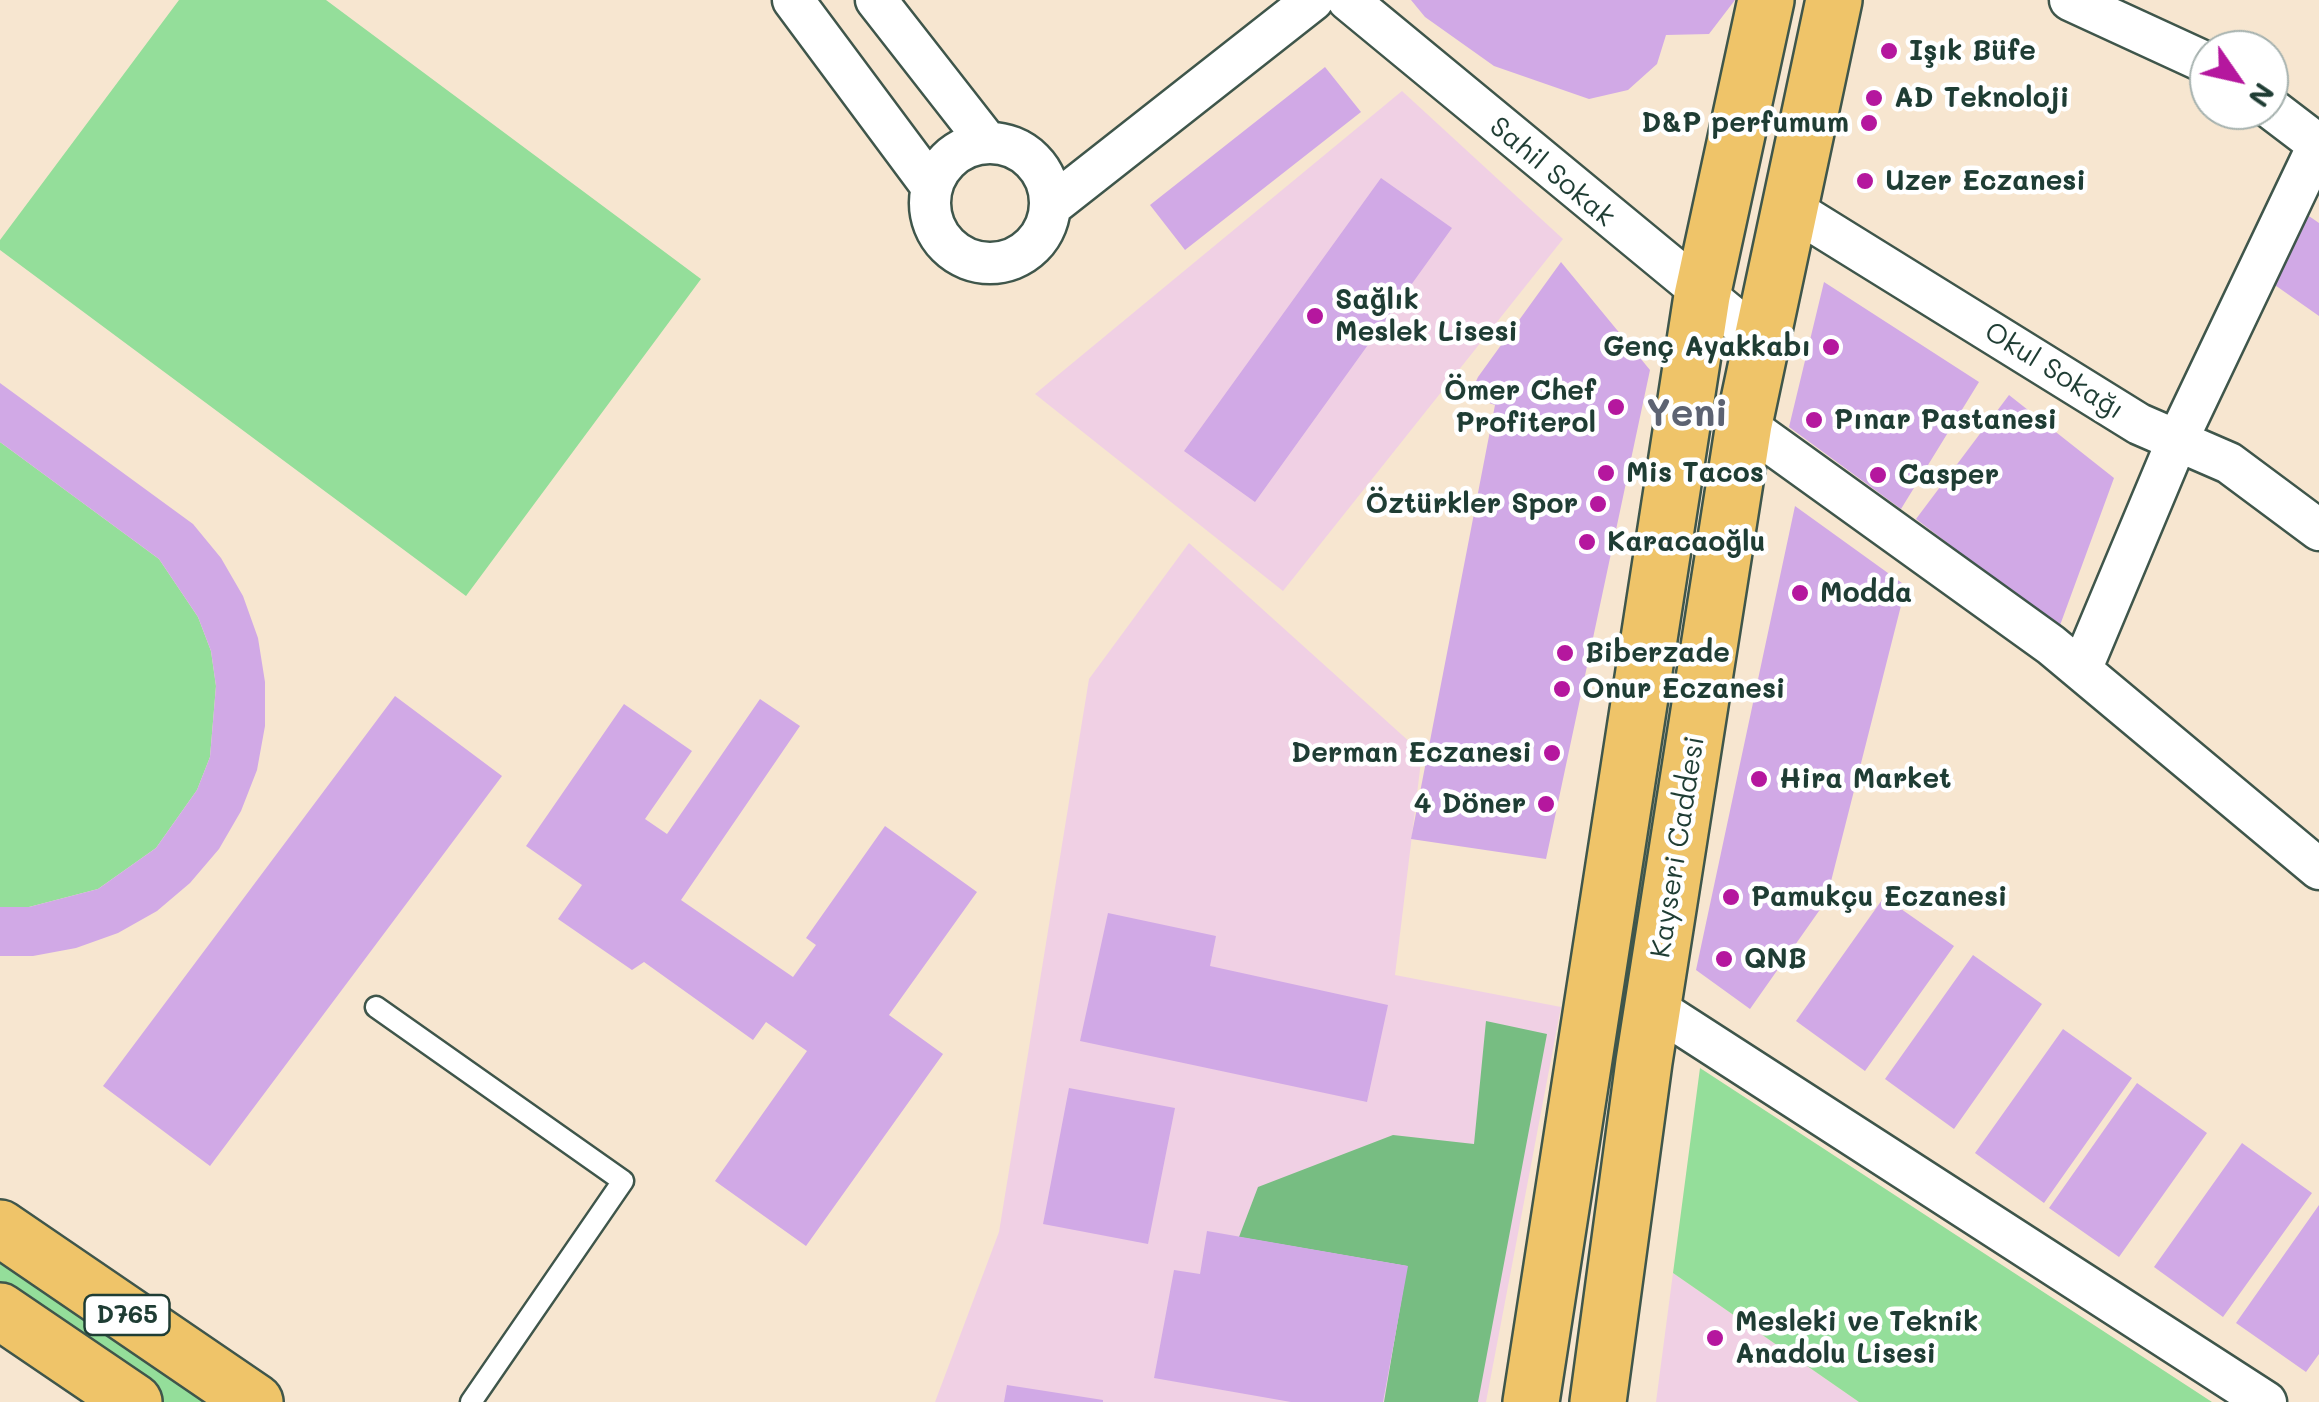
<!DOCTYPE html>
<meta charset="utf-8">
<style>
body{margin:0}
#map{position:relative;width:2319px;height:1402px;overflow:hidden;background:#f7e6d0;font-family:Mali,sans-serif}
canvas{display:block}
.north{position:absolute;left:2189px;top:30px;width:100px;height:100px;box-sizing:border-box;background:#fff;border:2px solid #a5b1ae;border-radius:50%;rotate:124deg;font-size:28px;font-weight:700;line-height:40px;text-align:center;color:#1f3d34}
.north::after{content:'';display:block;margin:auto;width:35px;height:45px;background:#b5179e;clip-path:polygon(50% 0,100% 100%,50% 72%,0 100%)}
</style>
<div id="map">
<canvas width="2319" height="1402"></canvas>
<div class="north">N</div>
</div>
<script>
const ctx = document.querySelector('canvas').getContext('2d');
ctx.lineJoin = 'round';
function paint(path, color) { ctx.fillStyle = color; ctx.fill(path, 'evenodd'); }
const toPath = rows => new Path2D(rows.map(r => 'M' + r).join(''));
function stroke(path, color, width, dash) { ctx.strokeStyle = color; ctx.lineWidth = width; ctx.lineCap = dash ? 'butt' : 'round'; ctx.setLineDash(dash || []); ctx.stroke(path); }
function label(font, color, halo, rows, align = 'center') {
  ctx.font = font + ' Mali,sans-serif'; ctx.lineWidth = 9; ctx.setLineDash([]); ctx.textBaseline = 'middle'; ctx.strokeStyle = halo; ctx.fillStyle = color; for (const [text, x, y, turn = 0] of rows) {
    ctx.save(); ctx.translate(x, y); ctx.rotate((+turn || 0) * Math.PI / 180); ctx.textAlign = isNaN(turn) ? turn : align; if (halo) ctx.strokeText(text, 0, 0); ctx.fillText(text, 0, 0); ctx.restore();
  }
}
paint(toPath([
 [1402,91,1563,239,1283,591,1035,394],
 [1189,543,1422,753,1395,975,1561,1007,1486,1402,935,1402,999,1232,1089,679],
 [1673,1273,1859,1402,1656,1402]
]), '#f0d0e4');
paint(toPath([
 [179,0,326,0,701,279,466,596,0,250,0,240],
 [0,442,159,559,198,617,211,651,216,686,210,757,197,790,156,848,98,889,29,907,0,907],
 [1700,1068,2212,1402,1859,1402,1673,1273],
 [0,1262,208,1402,158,1402,0,1297]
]), '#94de9a');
paint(toPath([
 [1486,1021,1547,1034,1478,1402,1384,1402,1407,1266,1239,1237,1258,1187,1393,1135,1474,1144]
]), '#77bd82');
paint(toPath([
 [1411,0,1735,0,1709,34,1666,35,1657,64,1628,90,1589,99,1494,66,1425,17],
 [1325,67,1361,112,1185,250,1150,205],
 [1381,178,1452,228,1255,502,1184,451],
 [2306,214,2319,223,2319,316,2262,276],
 [1561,262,1650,370,1546,859,1411,839,1495,405,1469,396,1478,377],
 [1824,282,1979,382,1901,509,1789,427],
 [0,383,193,524,221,558,243,596,258,638,265,682,265,726,257,770,241,811,219,849,190,883,157,911,118,933,76,948,33,956,0,956,0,907,29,907,98,889,156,848,197,790,210,757,216,686,211,651,198,617,159,559,0,442],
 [2009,395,2114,478,2059,628,1916,519],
 [1795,506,1906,586,1826,901,1750,1009,1696,970],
 [395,696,502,776,210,1166,103,1086],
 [760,699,800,726,681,900,793,977,816,945,806,938,885,826,977,892,889,1015,943,1054,806,1246,715,1181,807,1051,766,1022,753,1040,644,962,632,970,558,919,582,885,526,846,624,704,692,751,645,819,667,834],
 [1884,897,1954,946,1865,1071,1796,1021],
 [1108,913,1216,936,1210,966,1388,1005,1367,1102,1080,1041],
 [1973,955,2042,1004,1954,1129,1885,1079],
 [2063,1029,2132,1078,2044,1203,1975,1153],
 [2137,1083,2207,1133,2119,1257,2049,1208],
 [1069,1088,1175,1108,1148,1244,1043,1224],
 [2242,1143,2312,1193,2223,1317,2154,1267],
 [2319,1205,2319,1354,2306,1372,2236,1323],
 [1207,1231,1408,1266,1383,1402,1291,1402,1154,1378,1174,1270,1200,1274],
 [1007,1385,1103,1400,1103,1402,1004,1402]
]), '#d1a9e6');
const lane = toPath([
 [376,1007,623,1181,471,1402]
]);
const street = toPath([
 [793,0,932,187],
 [876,0,987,142],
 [1348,0,1760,340],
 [2070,0,2209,64],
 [2269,107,2319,145],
 '930 203a60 60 0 1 1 120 0a60 60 0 1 1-120 0Z',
 [1051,206,1313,0],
 [1789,207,2139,424,2229,463,2319,530],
 [1744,424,2051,645,2319,869],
 [2081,670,2177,441,2319,143],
 [1654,1007,2266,1402]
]);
const primary = toPath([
 [1531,1402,1702,296,1766,0],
 [1598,1402,1644,1062,1744,424,1834,0]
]);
const highway = toPath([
 [0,1228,255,1402],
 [0,1311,134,1402]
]);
stroke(lane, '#3f564b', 25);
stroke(street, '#3f564b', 45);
stroke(primary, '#3f564b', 60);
stroke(highway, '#3f564b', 60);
stroke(lane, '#fff', 20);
stroke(street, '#fff', 40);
stroke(primary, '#efc469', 55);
stroke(highway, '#efc469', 55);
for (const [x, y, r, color] of [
 [1889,51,10,"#b5179e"],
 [1874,98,10,"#b5179e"],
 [1869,123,10,"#b5179e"],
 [1865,181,10,"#b5179e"],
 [1315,316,10,"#b5179e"],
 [1831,347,10,"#b5179e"],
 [1616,407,10,"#b5179e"],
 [1814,420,10,"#b5179e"],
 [1606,473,10,"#b5179e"],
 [1878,475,10,"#b5179e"],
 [1598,504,10,"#b5179e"],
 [1587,542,10,"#b5179e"],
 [1800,593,10,"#b5179e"],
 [1565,653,10,"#b5179e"],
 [1562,689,10,"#b5179e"],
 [1552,753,10,"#b5179e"],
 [1759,779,10,"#b5179e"],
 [1546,804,10,"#b5179e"],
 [1731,897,10,"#b5179e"],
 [1724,959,10,"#b5179e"],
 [1715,1338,10,"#b5179e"]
]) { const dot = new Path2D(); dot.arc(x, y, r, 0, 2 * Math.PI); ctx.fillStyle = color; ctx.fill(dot); stroke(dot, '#fff', 4); }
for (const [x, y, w] of [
 [127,1315,85]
]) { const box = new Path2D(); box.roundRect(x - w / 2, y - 20, w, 40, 8); ctx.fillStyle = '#fff'; ctx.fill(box); stroke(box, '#1f3d34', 2.5); }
label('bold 25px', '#1f3d34', null, [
 ["D765",127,1315]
]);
label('bold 28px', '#1f3d34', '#fff', [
 ["Işık Büfe",1909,51],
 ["AD Teknoloji",1894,98],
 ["D&P perfumum",1849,123,"right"],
 ["Uzer Eczanesi",1885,181],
 ["Sağlık",1335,300],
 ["Meslek Lisesi",1335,332],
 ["Genç Ayakkabı",1811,347,"right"],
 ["Ömer Chef",1596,391,"right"],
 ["Profiterol",1596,423,"right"],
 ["Pınar Pastanesi",1834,420],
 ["Mis Tacos",1626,473],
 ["Casper",1898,475],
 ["Öztürkler Spor",1578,504,"right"],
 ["Karacaoğlu",1607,542],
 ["Modda",1820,593],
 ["Biberzade",1585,653],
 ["Onur Eczanesi",1582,689],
 ["Derman Eczanesi",1532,753,"right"],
 ["Hira Market",1779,779],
 ["4 Döner",1526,804,"right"],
 ["Pamukçu Eczanesi",1751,897],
 ["QNB",1744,959],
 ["Mesleki ve Teknik",1735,1322],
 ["Anadolu Lisesi",1735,1354]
], 'left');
label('28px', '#1f3d34', '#fff', [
 ["Sahil Sokak",1552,172,40],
 ["Okul Sokağı",2054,371,32],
 ["Kayseri Caddesi",1678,847,-81]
]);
label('bold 38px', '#5d6372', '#fff', [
 ["Yeni",1687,414]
]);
</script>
